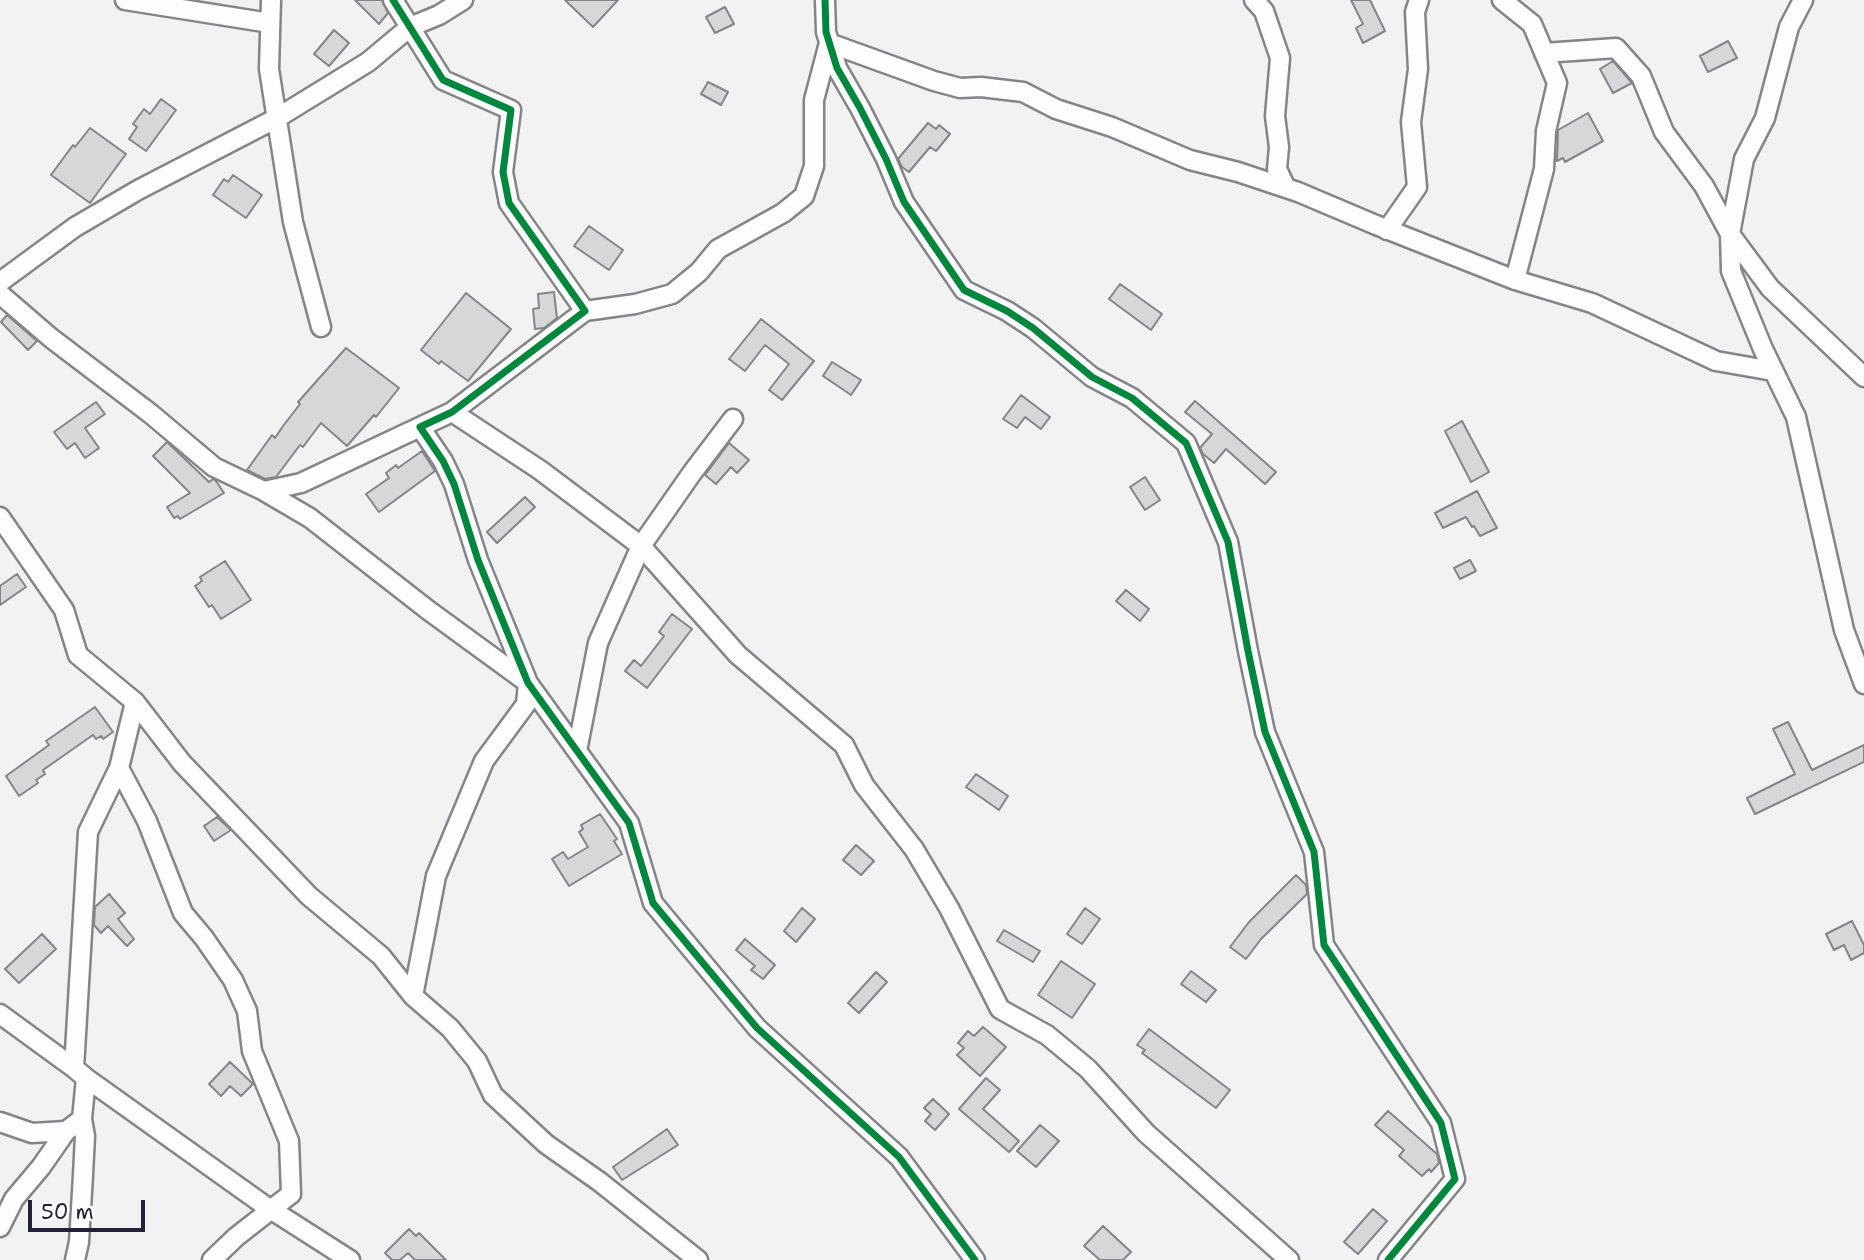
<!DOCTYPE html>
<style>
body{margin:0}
#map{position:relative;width:1864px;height:1260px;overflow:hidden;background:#f2f2f3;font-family:"Shantell Sans",sans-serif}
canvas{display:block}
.scale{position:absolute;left:28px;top:1200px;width:117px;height:32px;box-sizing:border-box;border:4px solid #22223b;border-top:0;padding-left:9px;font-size:21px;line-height:24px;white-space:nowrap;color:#22223b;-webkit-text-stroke:5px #fff;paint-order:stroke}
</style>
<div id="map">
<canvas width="1864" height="1260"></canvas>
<div class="scale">50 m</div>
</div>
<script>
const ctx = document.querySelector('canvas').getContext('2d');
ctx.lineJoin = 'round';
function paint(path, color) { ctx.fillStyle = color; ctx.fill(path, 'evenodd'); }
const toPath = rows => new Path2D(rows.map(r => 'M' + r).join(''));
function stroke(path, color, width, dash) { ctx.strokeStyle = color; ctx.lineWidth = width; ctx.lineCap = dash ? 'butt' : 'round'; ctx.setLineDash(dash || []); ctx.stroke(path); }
const building = toPath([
 [355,0,382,0,388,13,379,24,355,0],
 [565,0,618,0,593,27,565,0],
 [1351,0,1370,0,1385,31,1363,43,1356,28,1363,24,1351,0],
 [725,7,734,24,715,33,706,17,725,7],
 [334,30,349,43,329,66,314,54,334,30],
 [1728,41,1737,58,1708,72,1700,56,1728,41],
 [1613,61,1632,83,1613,93,1600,69,1613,61],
 [708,82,728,92,721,105,701,94,708,82],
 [161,99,176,110,146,151,129,139,137,127,133,124,144,109,150,114,161,99],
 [1588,113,1603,141,1565,162,1563,158,1557,161,1558,130,1588,113],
 [928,123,936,129,939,125,950,134,936,151,930,147,909,172,902,167,898,159,928,123],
 [90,128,126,154,90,203,51,175,73,145,75,147,90,128],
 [233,175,262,195,246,218,213,195,224,179,228,182,233,175],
 [589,226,623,250,609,270,574,246,589,226],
 [1120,284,1162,314,1151,330,1109,299,1120,284],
 [554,292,557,318,544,328,535,329,533,309,539,308,538,294,554,292],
 [466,293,511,329,468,381,441,361,439,364,421,350,466,293],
 [7,315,37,341,28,350,1,322,7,315],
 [761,319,814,361,782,400,769,390,789,364,765,345,745,371,729,359,761,319],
 [346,348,399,388,376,417,374,415,347,446,321,423,303,447,300,445,276,477,265,479,247,470,272,435,275,438,283,426,300,404,298,402,346,348],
 [832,362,861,380,851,395,823,376,832,362],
 [1021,395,1050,417,1041,429,1025,417,1017,428,1003,419,1021,395],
 [1195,401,1276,472,1265,484,1226,449,1214,463,1203,454,1200,448,1212,434,1185,412,1195,401],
 [96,402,105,414,85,428,99,448,85,458,75,443,67,449,54,432,96,402],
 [1462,421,1489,472,1471,482,1445,431,1462,421],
 [167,442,209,482,213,479,216,481,224,493,180,519,178,516,174,518,167,507,190,493,153,456,167,442],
 [729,443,749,460,737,473,731,467,716,484,705,475,729,443],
 [422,451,435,471,379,512,366,494,389,478,386,473,396,465,398,468,422,451],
 [1145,477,1160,500,1145,510,1130,487,1145,477],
 [1477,491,1497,528,1480,536,1474,526,1472,527,1466,517,1443,528,1435,513,1477,491],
 [525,497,535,507,497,543,487,532,525,497],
 [1470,560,1476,571,1460,579,1454,568,1470,560],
 [225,561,251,600,221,619,212,605,209,607,195,586,202,581,200,577,225,561],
 [17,574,26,587,0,605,0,586,17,574],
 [1126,590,1149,609,1140,621,1116,601,1126,590],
 [672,614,692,629,647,688,625,671,634,660,641,666,664,636,659,632,672,614],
 [95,707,113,732,103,739,101,736,96,739,93,735,43,770,45,774,36,780,38,783,19,796,6,776,49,745,46,741,95,707],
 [1788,722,1812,770,1864,745,1864,762,1755,814,1747,798,1795,774,1773,729,1788,722],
 [976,774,1008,796,999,810,966,787,976,774],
 [600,814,617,839,614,841,622,854,569,886,552,859,563,852,568,859,588,847,579,832,583,829,581,825,600,814],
 [217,817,231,830,214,841,204,826,217,817],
 [856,845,874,861,861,875,843,860,856,845],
 [1296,875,1306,885,1307,894,1261,939,1246,959,1230,947,1249,922,1296,875],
 [109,894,125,913,118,919,134,939,127,946,108,926,101,933,94,925,95,907,109,894],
 [802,908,815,919,796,942,784,931,802,908],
 [1085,908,1100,919,1082,944,1067,934,1085,908],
 [1852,921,1864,945,1864,953,1851,960,1844,945,1834,950,1826,934,1852,921],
 [1004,930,1040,951,1033,962,997,941,1004,930],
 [42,934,56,949,19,983,5,969,42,934],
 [745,939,775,965,763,979,751,970,755,966,736,950,745,939],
 [1061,961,1095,984,1072,1018,1038,995,1061,961],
 [1191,971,1216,990,1206,1002,1181,984,1191,971],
 [876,972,887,982,859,1013,848,1003,876,972],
 [983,1027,1006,1047,980,1076,957,1055,964,1048,958,1043,968,1031,974,1036,983,1027],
 [1149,1029,1230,1090,1216,1108,1142,1053,1145,1050,1137,1045,1149,1029],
 [230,1062,253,1084,241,1096,230,1086,221,1096,209,1084,230,1062],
 [986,1078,1000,1090,983,1109,1019,1141,1009,1152,959,1109,986,1078],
 [933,1099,949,1114,935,1130,925,1121,931,1114,924,1108,933,1099],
 [1388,1111,1437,1154,1439,1163,1431,1172,1429,1169,1422,1176,1399,1156,1404,1150,1375,1125,1388,1111],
 [1040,1125,1059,1141,1036,1167,1017,1151,1040,1125],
 [667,1129,678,1145,622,1180,613,1167,667,1129],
 [1373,1209,1387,1221,1358,1254,1344,1242,1373,1209],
 [1103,1226,1131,1252,1123,1260,1100,1260,1084,1246,1103,1226],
 [409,1229,416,1236,419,1233,446,1260,415,1260,408,1253,400,1260,392,1260,385,1253,409,1229]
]);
paint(building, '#d7d7d9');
stroke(building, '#848489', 2);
const minor = toPath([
 [125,0,270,23],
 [271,0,269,69,293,222,321,327],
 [393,0,443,80,511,110,503,172,509,203,585,311,452,412,420,427,443,461,454,484,478,560,528,683,629,823,653,903,757,1028,899,1157,975,1260],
 [825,0,826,32,837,68,860,108,886,159,904,202,964,290,1007,311,1033,328,1092,377,1132,398,1186,443,1228,542,1248,651,1265,732,1314,852,1324,945,1441,1123,1455,1179,1388,1260],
 [1254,0,1264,11,1280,58,1275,116,1279,147,1277,169,1286,188],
 [1502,0,1532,24,1557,83,1546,131,1544,169,1515,280],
 [1803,0,1789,27,1765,118,1744,159,1730,234,1770,288,1864,377],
 [1544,53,1616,48,1641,76,1664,132,1704,186,1730,234,1731,271,1763,349,1796,417,1844,630,1864,684],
 [1387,230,1417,187,1411,122,1418,69,1415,12,1419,0],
 [0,282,75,227,138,190,277,118,368,62,410,27,439,15,463,0],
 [0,294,51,338,151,414,214,467,264,491,301,483,420,427],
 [585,311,635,304,672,294,699,272,718,249,783,213,804,196,814,166,814,100,829,43,934,81,960,88,981,87,1023,92,1056,109,1112,127,1190,160,1238,172,1298,192,1376,225,1515,280,1592,303,1716,361,1773,371],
 [452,412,540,470,641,546,738,655,844,745,864,785,914,849,949,908,1000,1009,1047,1035,1088,1069,1146,1133,1289,1260],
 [264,491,310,518,428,610,528,683,526,704,484,761,436,876,413,996],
 [0,517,64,610,78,655,135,702,119,768,88,832,74,1068,86,1078,82,1119,85,1136,83,1175,79,1242,75,1260],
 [135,702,182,763,309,896,381,956,413,996,450,1028,477,1061,493,1095,546,1144,600,1182,698,1260],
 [577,751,598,643,641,546,692,473,733,419],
 [119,768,147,821,183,913,204,938,233,980,247,1011,252,1051,289,1141,291,1194,236,1237,212,1260],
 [0,1014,74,1068],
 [86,1078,264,1205,350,1260],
 [0,1122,32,1133,66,1131],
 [0,1227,14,1199,41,1167,66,1131,82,1119]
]);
stroke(minor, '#848489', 23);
stroke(minor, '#fdfdfd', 18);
stroke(toPath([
 [393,0,443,80,511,110,503,172,509,203,585,311,452,412,420,427,443,461,454,484,478,560,528,683,629,823,653,903,757,1028,899,1157,975,1260],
 [825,0,826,32,837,68,860,108,886,159,904,202,964,290,1007,311,1033,328,1092,377,1132,398,1186,443,1228,542,1248,651,1265,732,1314,852,1324,945,1441,1123,1455,1179,1388,1260]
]), '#00873e', 7);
</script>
